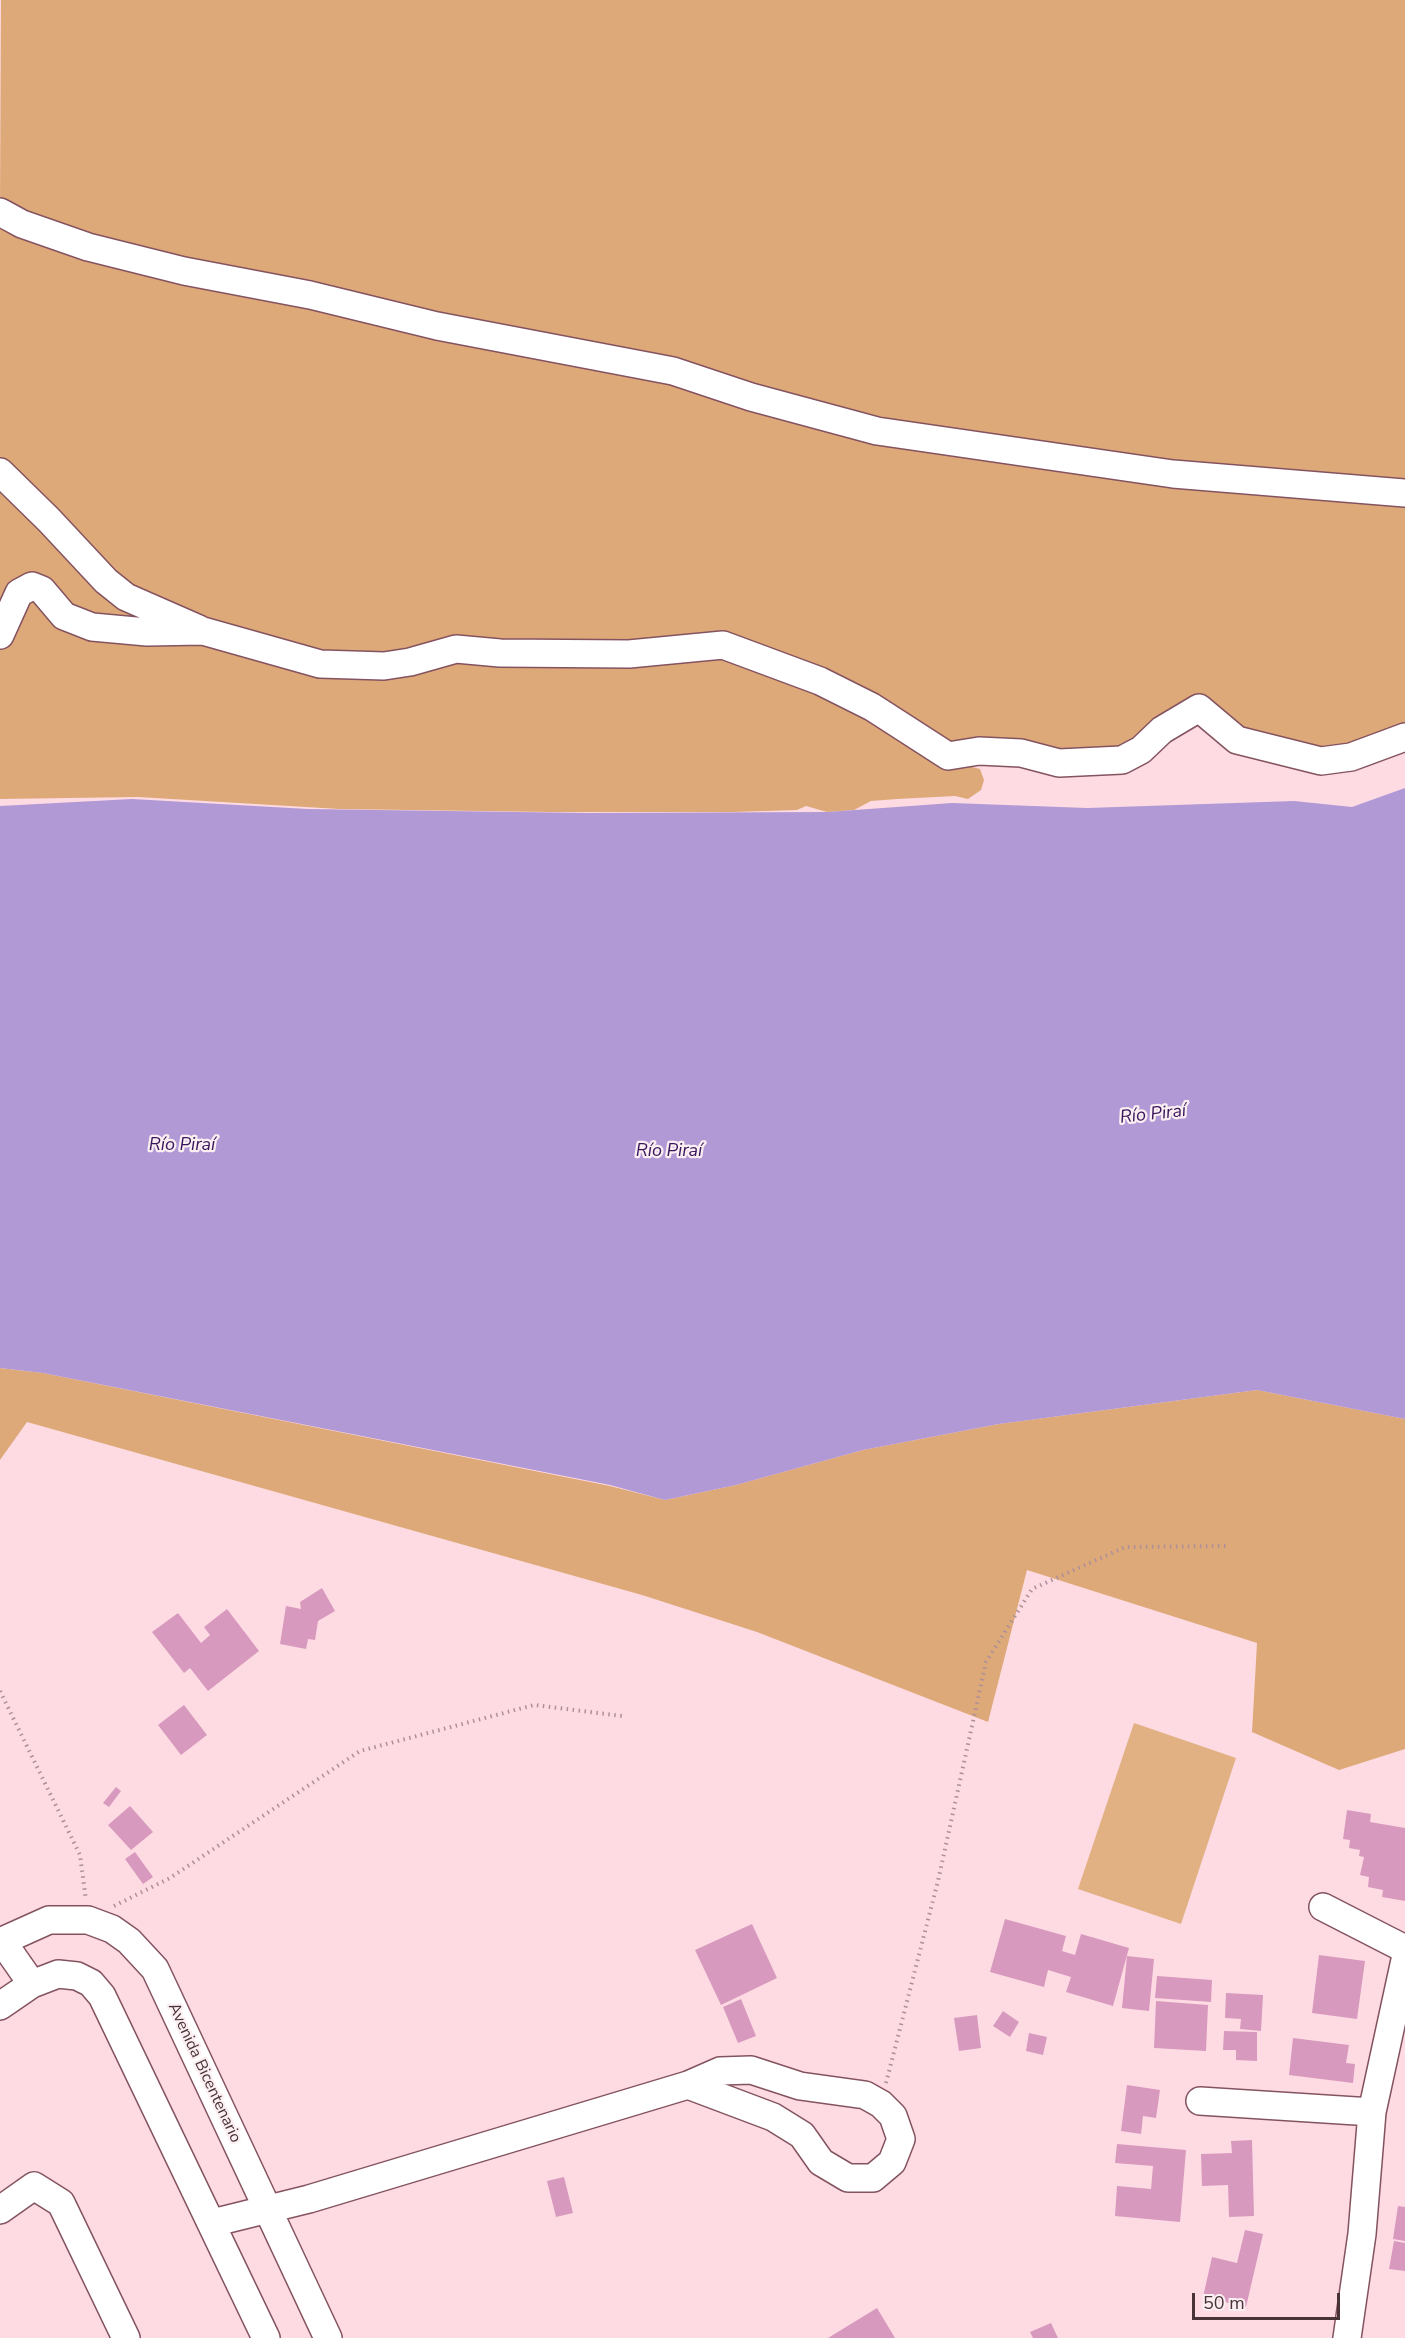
<!DOCTYPE html>
<meta charset="utf-8">
<style>
body{margin:0}
#map{position:relative;width:1405px;height:2338px;overflow:hidden;background:#fedbe3;font-family:"Nunito Sans",sans-serif}
canvas{display:block}
.scale{position:absolute;left:1192px;top:2293px;width:148px;height:27px;box-sizing:border-box;border:3px solid #493338;border-top:0;padding-left:8px;font-size:18px;line-height:21px;white-space:nowrap;color:#493338;-webkit-text-stroke:4px #fbeff2;paint-order:stroke}
</style>
<div id="map">
<canvas width="1405" height="2338"></canvas>
<div class="scale">50 m</div>
</div>
<script>
const ctx = document.querySelector('canvas').getContext('2d');
ctx.lineJoin = 'round';
function paint(path, color) { ctx.fillStyle = color; ctx.fill(path, 'evenodd'); }
const toPath = rows => new Path2D(rows.map(r => 'M' + r).join(''));
function stroke(path, color, width, dash) { ctx.strokeStyle = color; ctx.lineWidth = width; ctx.lineCap = dash ? 'butt' : 'round'; ctx.setLineDash(dash || []); ctx.stroke(path); }
function label(font, color, halo, rows, align = 'center') {
  ctx.font = font + ' "Nunito Sans",sans-serif'; ctx.lineWidth = 4.5; ctx.setLineDash([]); ctx.textBaseline = 'middle'; ctx.strokeStyle = halo; ctx.fillStyle = color; for (const [text, x, y, turn = 0] of rows) {
    ctx.save(); ctx.translate(x, y); ctx.rotate((+turn || 0) * Math.PI / 180); ctx.textAlign = isNaN(turn) ? turn : align; if (halo) ctx.strokeText(text, 0, 0); ctx.fillText(text, 0, 0); ctx.restore();
  }
}
paint(toPath([
 [1134,1723,1236,1758,1181,1924,1078,1889]
]), '#e1b083');
paint(toPath([
 [1,0,1405,0,1405,487,974,440,180,265,0,205],
 [0,217,726,394,1405,499,1405,731,1347,752,1240,735,1206,703,1122,753,953,751,753,649,339,662,137,598,0,467],
 [0,479,175,621,90,623,41,585,0,626],
 [23,593,62,617,241,648,426,663,721,650,820,689,954,762,980,769,984,780,981,790,968,799,955,796,897,799,871,801,854,810,827,812,806,806,797,810,733,812,550,812,339,809,138,797,0,799,0,649,9,634],
 [0,1368,43,1373,610,1486,665,1500,736,1485,863,1450,999,1424,1257,1390,1405,1419,1405,1749,1339,1770,1252,1732,1257,1643,1027,1570,988,1722,757,1632,642,1595,27,1422,0,1460]
]), '#dea979');
paint(toPath([
 [1405,788,1405,1419,1257,1390,999,1424,863,1450,736,1485,665,1500,610,1485,43,1373,0,1368,0,806,132,799,308,809,589,813,827,812,952,803,1087,808,1294,801,1352,807]
]), '#b199d5');
paint(toPath([
 [322,1588,335,1611,318,1621,315,1640,308,1639,306,1649,280,1644,286,1606,301,1609,300,1602],
 [227,1609,259,1651,208,1691,190,1668,184,1673,152,1632,178,1613,201,1643,210,1635,204,1627],
 [184,1705,207,1735,181,1755,158,1725],
 [116,1787,121,1791,109,1807,103,1803],
 [130,1806,153,1832,131,1850,108,1825],
 [1347,1810,1371,1814,1370,1822,1405,1828,1405,1901,1382,1897,1383,1890,1368,1887,1369,1877,1360,1875,1364,1857,1359,1856,1360,1850,1349,1848,1350,1840,1343,1839],
 [135,1852,153,1877,143,1884,125,1859],
 [1005,1919,1066,1936,1062,1951,1075,1955,1081,1934,1129,1948,1113,2006,1066,1992,1071,1977,1048,1970,1044,1987,990,1972],
 [752,1924,777,1978,721,2005,695,1950],
 [1319,1955,1365,1961,1357,2019,1312,2013],
 [1127,1956,1154,1959,1149,2011,1122,2008],
 [1157,1976,1212,1980,1211,2002,1155,1998],
 [1226,1993,1263,1995,1261,2031,1240,2029,1241,2019,1225,2018],
 [741,1999,756,2036,738,2043,723,2007],
 [1156,2001,1208,2005,1206,2051,1154,2048],
 [1003,2011,1019,2022,1010,2037,993,2026],
 [977,2015,981,2048,959,2051,954,2018],
 [1224,2031,1257,2032,1257,2061,1236,2060,1236,2050,1223,2050],
 [1029,2033,1047,2037,1043,2055,1026,2051],
 [1293,2038,1349,2045,1346,2063,1355,2064,1353,2083,1289,2075],
 [1127,2085,1160,2090,1156,2118,1143,2116,1141,2134,1121,2131],
 [1252,2140,1254,2216,1229,2217,1228,2185,1202,2186,1201,2154,1232,2153,1231,2141],
 [1117,2144,1186,2150,1180,2222,1115,2216,1117,2186,1151,2189,1153,2166,1115,2163],
 [564,2177,573,2213,556,2217,547,2181],
 [1398,2206,1405,2207,1405,2241,1393,2239],
 [1245,2230,1263,2234,1246,2307,1203,2297,1212,2257,1237,2263],
 [1394,2241,1405,2243,1405,2271,1389,2269],
 [877,2308,895,2338,828,2338],
 [1051,2323,1058,2338,1033,2338,1030,2332]
]), '#d899be');
const minor = toPath([
 [0,212,22,224,88,247,184,271,310,295,437,326,673,371,751,397,877,431,1173,474,1405,493],
 [0,472,49,520,106,581,126,597,199,629],
 [0,635,19,593,32,586,42,590,64,616,92,627,147,632,203,631,320,664,384,666,410,662,456,649,500,653,629,654,723,645,820,681,872,707,948,756,979,751,1021,753,1059,763,1122,760,1141,750,1162,730,1199,708,1237,740,1321,761,1351,757,1405,737],
 [1323,1907,1405,1949],
 [2,1941,32,1984],
 [0,1942,49,1920,88,1920,112,1929,129,1941,155,1969,328,2338],
 [0,2006,32,1984,58,1974,77,1976,91,1983,102,1996,266,2338],
 [1200,2101,1372,2112],
 [0,2210,34,2186,61,2203,126,2338],
 [212,2223,309,2199,688,2085,720,2071,751,2070,800,2086,865,2095,881,2104,893,2116,901,2139,892,2162,873,2178,848,2178,821,2162,802,2135,773,2117,688,2085],
 [1347,2338,1362,2234,1372,2112,1405,1960]
]);
stroke(minor, '#845360', 30);
stroke(toPath([
 [0,1691,80,1855,86,1900],
 [114,1906,170,1878,360,1751,534,1705,622,1716],
 [886,2083,938,1881,986,1662,1032,1589,1125,1547,1226,1546]
]), '#ad9097', 4, [1.5, 4.5]);
stroke(minor, '#fff', 27);
label('16px', '#493338', '#fbeff2', [
 ["Avenida Bicentenario",204,2073,65]
]);
label('italic 18px', '#39155c', '#fbeff2', [
 ["Río Piraí",1153,1115,-6],
 ["Río Piraí",182,1146],
 ["Río Piraí",669,1152]
]);
</script>
